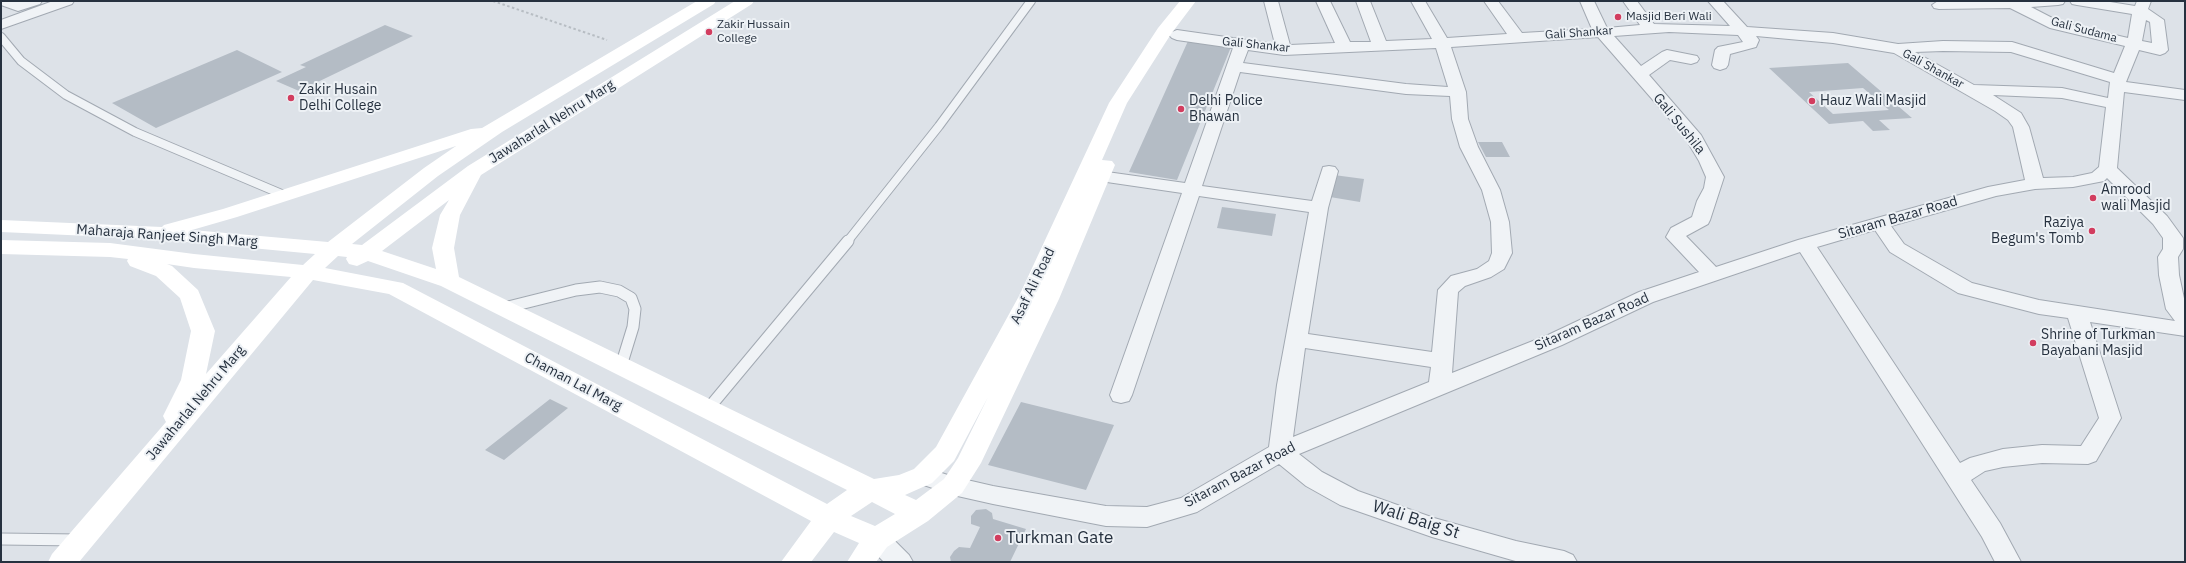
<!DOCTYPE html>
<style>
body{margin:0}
#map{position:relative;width:2186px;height:563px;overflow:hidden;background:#dde2e8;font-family:"IBM Plex Sans",sans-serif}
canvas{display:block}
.frame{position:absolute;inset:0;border:2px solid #26313f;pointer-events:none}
</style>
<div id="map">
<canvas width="2186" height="563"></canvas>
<div class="frame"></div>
</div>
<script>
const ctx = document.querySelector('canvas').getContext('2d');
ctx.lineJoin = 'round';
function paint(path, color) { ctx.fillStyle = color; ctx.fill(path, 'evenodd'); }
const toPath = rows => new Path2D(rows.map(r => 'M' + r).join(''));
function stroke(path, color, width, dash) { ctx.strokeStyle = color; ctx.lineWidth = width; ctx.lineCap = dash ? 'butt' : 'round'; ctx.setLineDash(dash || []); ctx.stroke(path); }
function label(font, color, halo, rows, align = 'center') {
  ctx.font = font + ' "IBM Plex Sans",sans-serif'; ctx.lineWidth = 4; ctx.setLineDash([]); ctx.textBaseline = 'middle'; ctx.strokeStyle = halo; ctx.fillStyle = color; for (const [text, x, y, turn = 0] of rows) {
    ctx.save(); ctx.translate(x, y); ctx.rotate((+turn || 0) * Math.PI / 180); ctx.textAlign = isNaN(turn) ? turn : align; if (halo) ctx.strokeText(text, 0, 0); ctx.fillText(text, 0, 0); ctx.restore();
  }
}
paint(toPath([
 [385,25,413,36,299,91,276,81,306,67,300,65],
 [1188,41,1231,47,1177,180,1129,172],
 [237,50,282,72,156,128,112,103],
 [1848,63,1912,118,1879,120,1890,130,1873,131,1863,121,1829,124,1769,68],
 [1863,88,1889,110,1833,114,1809,92],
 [1478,142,1502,142,1510,157,1486,157],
 [1334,175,1364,179,1360,202,1330,197],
 [1222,207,1276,214,1272,236,1217,228],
 [550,399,568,408,504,460,485,450],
 [1021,402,1114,425,1086,490,988,465],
 [986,509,992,513,993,519,1026,529,1010,562,951,562,950,557,954,551,959,547,970,548,980,527,971,524,971,516,976,510]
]), '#b4bcc5');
const serviceFar1 = toPath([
 [1,37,21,61,66,95,135,132,284,195],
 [847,242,939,126,1031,1]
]);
const service = toPath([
 [504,308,576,290,600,287,619,291,631,298,635,309,633,327,621,366],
 [708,409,848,241],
 [1,539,78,540]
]);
const minor = toPath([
 [1,1,18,2,42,1,40,4,18,11,1,5,1,1],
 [53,1,74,1,72,4,1,29,1,20,53,1],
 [1264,1,1278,1,1290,45,1335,43,1316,1,1330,1,1350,42,1371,42,1356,1,1370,1,1386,41,1432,39,1411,1,1425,1,1447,38,1507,34,1484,1,1498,1,1522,33,1592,29,1580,1,1594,1,1607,28,1640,25,1623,1,1637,1,1654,24,1730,26,1708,1,1723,1,1747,27,1833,33,1898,44,1943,41,2012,42,2114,73,2125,46,2050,28,2010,8,1939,9,1934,8,1932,5,1938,1,2065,1,2063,4,2058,5,2031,7,2060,22,2128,38,2132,14,2077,5,2072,4,2070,1,2104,1,2135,6,2137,1,2151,1,2148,9,2164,20,2168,50,2165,53,2160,55,2139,50,2126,82,2185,90,2185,100,2124,92,2117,168,2167,216,2183,238,2183,249,2178,257,2179,275,2185,303,2185,336,2090,322,2121,418,2096,461,2088,464,2042,463,2003,467,1985,471,1971,480,2000,523,2021,562,1995,562,1982,537,1800,252,1653,302,1562,345,1299,454,1322,472,1358,491,1434,518,1516,541,1564,551,1573,555,1577,562,1519,562,1432,537,1340,505,1306,486,1279,464,1197,512,1147,527,1106,526,993,504,953,495,915,482,911,476,915,470,923,467,954,477,993,486,1106,506,1147,507,1181,498,1269,447,1277,385,1309,212,1199,196,1132,395,1129,401,1121,403,1113,401,1110,395,1182,193,1100,181,1094,180,1091,176,1094,172,1100,171,1185,183,1233,48,1177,40,1172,38,1169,35,1172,32,1177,30,1275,44,1264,1],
 [2146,20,2150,22,2152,43,2142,41,2146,20],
 [1669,32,1738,35,1743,42,1718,47,1715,50,1712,65,1714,68,1720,70,1726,68,1728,65,1730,54,1756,47,1759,40,1756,36,1833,43,1894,53,1995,111,2008,120,2013,127,2025,180,1988,187,1798,240,1716,267,1686,236,1708,224,1710,220,1724,177,1701,135,1649,75,1670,60,1691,64,1697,62,1699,59,1697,56,1667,50,1662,52,1641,66,1614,36,1669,32],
 [1598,37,1673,123,1687,141,1699,161,1706,177,1704,188,1697,201,1692,217,1671,228,1666,237,1699,272,1639,292,1548,335,1452,373,1458,292,1465,286,1491,277,1504,269,1512,253,1509,222,1500,190,1478,147,1468,119,1466,92,1451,47,1598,37],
 [1436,48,1448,87,1406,84,1243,63,1248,50,1284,55,1436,48],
 [1943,51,2011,52,2110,82,2108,98,2062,88,1974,85,1915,52,1943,51],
 [1240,72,1406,94,1450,96,1452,119,1460,147,1482,190,1491,222,1492,253,1489,261,1477,269,1451,276,1438,290,1432,352,1308,334,1328,208,1338,171,1335,167,1329,166,1323,167,1312,201,1202,186,1240,72],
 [1993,95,2062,98,2106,107,2099,167,2092,173,2073,177,2043,178,2029,127,2021,113,1993,95],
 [2107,178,2153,224,2163,238,2163,249,2158,257,2159,275,2166,309,2175,321,2039,300,1972,283,1904,244,1891,226,1996,196,2035,189,2073,187,2104,181,2107,178],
 [1875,230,1890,252,1958,293,2039,314,2068,318,2099,418,2081,446,2042,445,2003,449,1970,458,1960,463,1817,247,1875,230],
 [1305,348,1431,367,1429,382,1293,437,1305,348],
 [877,529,886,532,909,555,913,562,884,562,868,546,864,539,868,532,877,529]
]);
stroke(serviceFar1, '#a2a9b2', 10);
stroke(service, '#a2a9b2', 13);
stroke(minor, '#a2a9b2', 2);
stroke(toPath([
 [493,1,607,40]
]), '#b7bdc3', 2, [2.5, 2.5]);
stroke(serviceFar1, '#f0f3f6', 8);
stroke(service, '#f0f3f6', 11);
paint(minor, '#f0f3f6');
paint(toPath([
 [697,1,716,1,714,4,502,132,438,176,352,244,362,245,468,166,735,1,754,1,752,4,481,175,460,215,454,248,459,277,874,479,899,475,914,469,936,447,1019,296,1109,103,1158,28,1180,1,1196,1,1171,34,1127,103,1102,160,1112,161,1115,165,1059,299,981,463,962,493,928,521,887,547,876,562,847,562,859,543,834,532,811,562,781,562,811,521,389,294,313,280,79,562,48,562,52,554,166,422,163,416,181,380,191,331,180,298,156,276,130,266,127,261,128,259,110,257,1,254,1,240,110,243,194,254,303,265,315,254,156,239,1,232,1,220,162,227,164,225,223,209,471,129,482,128,697,1],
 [456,146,424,168,328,242,192,230,237,217,456,146],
 [449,200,440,215,432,248,436,269,382,251,449,200],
 [338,256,347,257,346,259,349,264,357,266,368,261,441,286,847,490,827,504,403,283,325,268,338,256],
 [167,264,194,268,291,277,206,374,215,331,198,290,172,266,167,264],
 [988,397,958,458,944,479,916,500,905,495,932,483,954,461,988,397],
 [872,502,895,514,875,526,851,516,872,502]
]), '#fff');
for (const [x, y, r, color] of [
 [1618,17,4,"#d23d5f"],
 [709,32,4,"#d23d5f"],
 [291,98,4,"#d23d5f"],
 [1812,101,4,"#d23d5f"],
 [1181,109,4,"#d23d5f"],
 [2093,198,4,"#d23d5f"],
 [2092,231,4,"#d23d5f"],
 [2033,343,4,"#d23d5f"],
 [998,538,4,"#d23d5f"]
]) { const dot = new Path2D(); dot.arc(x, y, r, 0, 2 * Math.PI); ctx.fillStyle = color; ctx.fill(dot); stroke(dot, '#edf1f5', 1.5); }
label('12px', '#26313f', '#edf1f5', [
 ["Masjid Beri Wali",1626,17],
 ["Zakir Hussain",717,25],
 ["College",717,39]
], 'left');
label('12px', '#26313f', '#edf1f5', [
 ["Gali Sudama",2084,30,15],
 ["Gali Shankar",1579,33,-4],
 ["Gali Shankar",1256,45,6],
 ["Gali Shankar",1933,69,29]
]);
label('14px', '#26313f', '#edf1f5', [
 ["Zakir Husain",299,90],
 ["Delhi College",299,106],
 ["Delhi Police",1189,101],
 ["Bhawan",1189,117],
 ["Hauz Wali Masjid",1820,101],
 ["Amrood",2101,190],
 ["wali Masjid",2101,206],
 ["Raziya",2084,223,"right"],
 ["Begum's Tomb",2084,239,"right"],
 ["Shrine of Turkman",2041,335],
 ["Bayabani Masjid",2041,351]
], 'left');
label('14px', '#26313f', '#edf1f5', [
 ["Jawaharlal Nehru Marg",552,122,-32],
 ["Gali Sushila",1679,124,51],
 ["Sitaram Bazar Road",1898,218,-16],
 ["Maharaja Ranjeet Singh Marg",167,236,4],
 ["Asaf Ali Road",1033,286,-64],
 ["Sitaram Bazar Road",1592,322,-24],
 ["Chaman Lal Marg",573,382,28],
 ["Jawaharlal Nehru Marg",196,403,-50],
 ["Sitaram Bazar Road",1240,475,-28]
]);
label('17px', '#26313f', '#edf1f5', [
 ["Wali Baig St",1416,520,18]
]);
label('17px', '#26313f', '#edf1f5', [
 ["Turkman Gate",1006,538]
], 'left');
</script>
